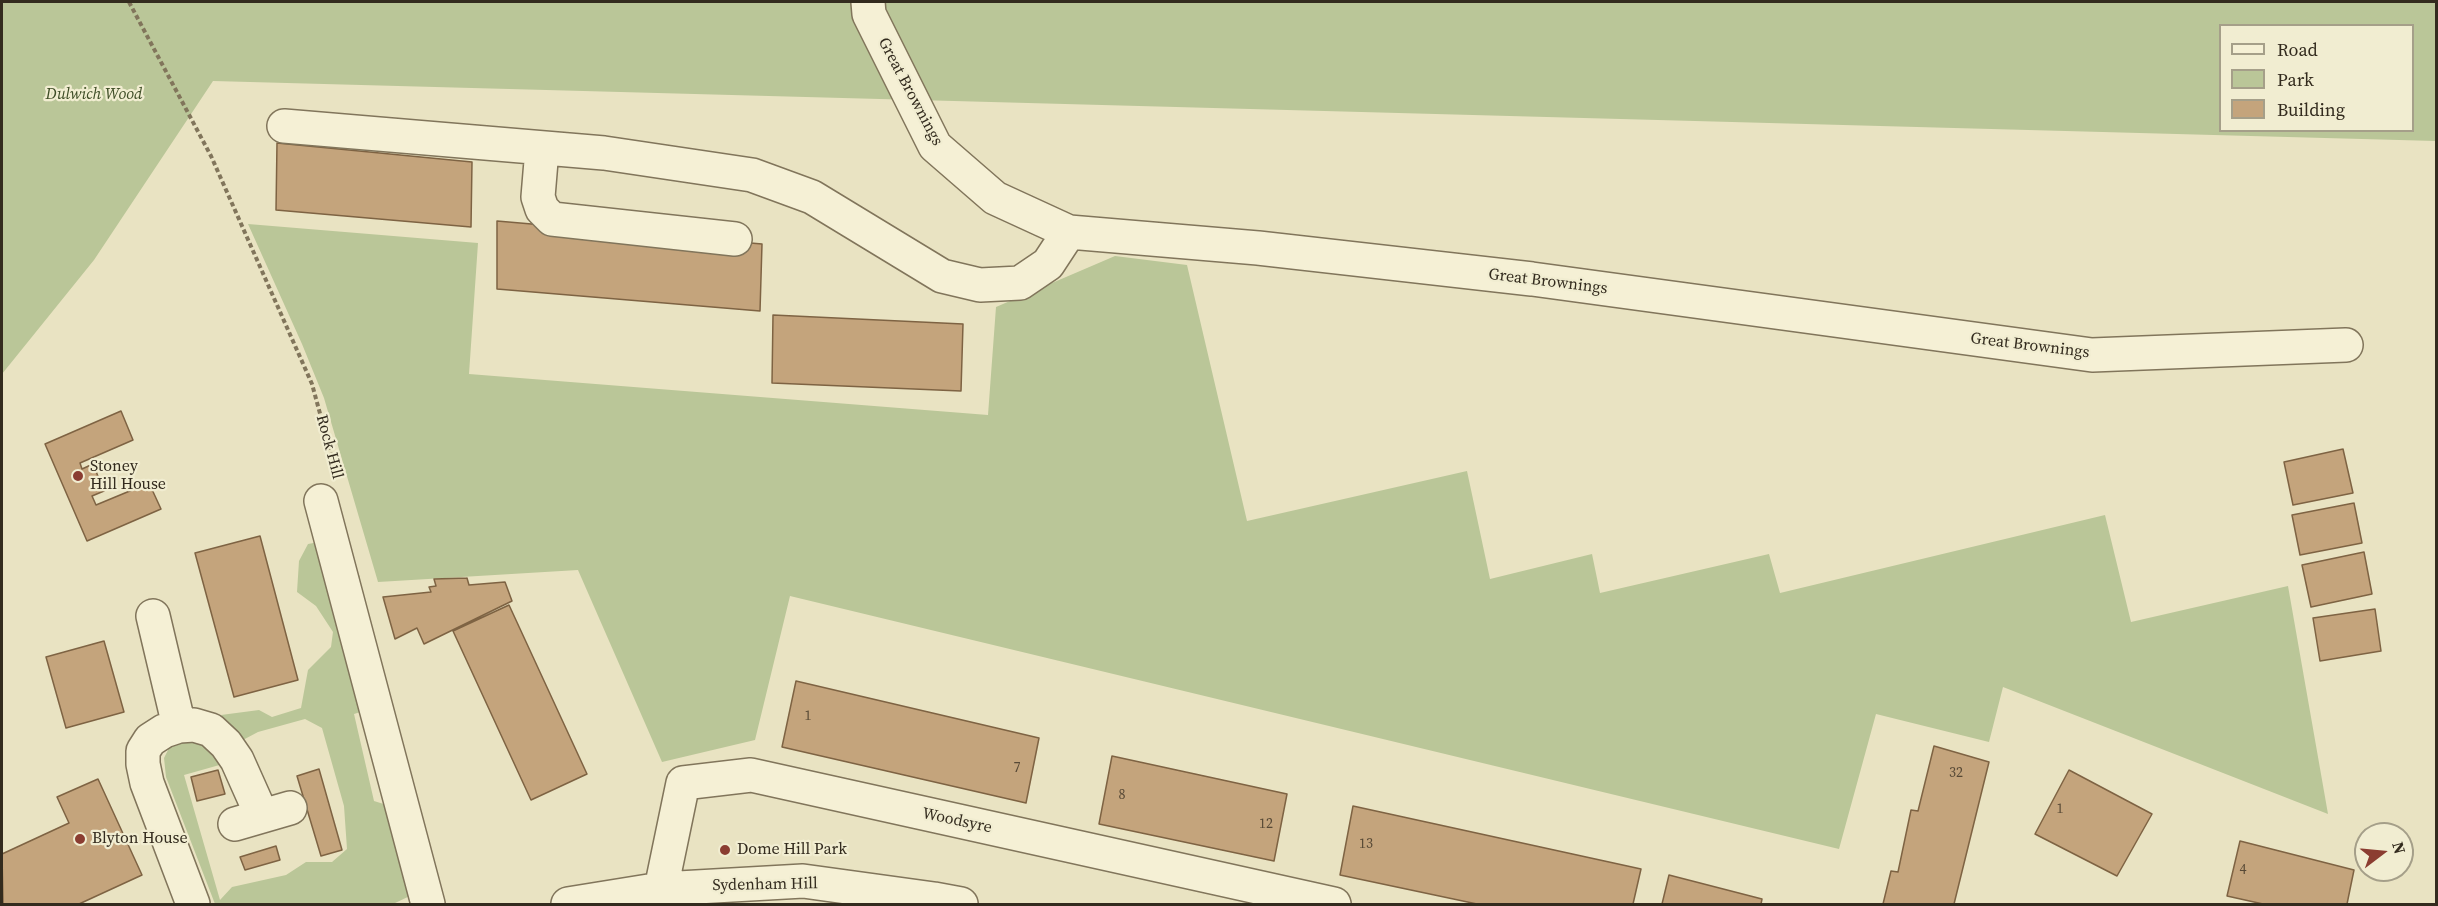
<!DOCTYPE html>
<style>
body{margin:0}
#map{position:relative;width:2438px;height:906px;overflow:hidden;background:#e9e3c2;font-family:"Source Serif 4",serif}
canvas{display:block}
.frame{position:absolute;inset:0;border:3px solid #332b1e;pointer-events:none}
.legend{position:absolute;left:2219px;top:24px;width:195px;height:108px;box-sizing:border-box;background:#f1edd1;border:2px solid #a59f89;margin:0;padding:8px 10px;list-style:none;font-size:18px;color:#332b1e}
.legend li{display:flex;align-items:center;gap:12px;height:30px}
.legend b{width:30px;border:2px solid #a59f89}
.north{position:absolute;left:2354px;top:822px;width:60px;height:60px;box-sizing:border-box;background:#f1edd1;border:2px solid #a59f89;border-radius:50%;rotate:74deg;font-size:16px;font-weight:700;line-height:24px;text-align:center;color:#332b1e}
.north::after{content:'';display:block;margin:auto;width:21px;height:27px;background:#8b3d31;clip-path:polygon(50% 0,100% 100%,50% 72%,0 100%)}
</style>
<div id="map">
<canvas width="2438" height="906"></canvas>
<div class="frame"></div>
<ul class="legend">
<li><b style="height:8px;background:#f5f0d5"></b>Road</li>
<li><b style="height:16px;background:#bac698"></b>Park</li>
<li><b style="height:16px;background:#c4a47c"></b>Building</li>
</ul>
<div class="north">N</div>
</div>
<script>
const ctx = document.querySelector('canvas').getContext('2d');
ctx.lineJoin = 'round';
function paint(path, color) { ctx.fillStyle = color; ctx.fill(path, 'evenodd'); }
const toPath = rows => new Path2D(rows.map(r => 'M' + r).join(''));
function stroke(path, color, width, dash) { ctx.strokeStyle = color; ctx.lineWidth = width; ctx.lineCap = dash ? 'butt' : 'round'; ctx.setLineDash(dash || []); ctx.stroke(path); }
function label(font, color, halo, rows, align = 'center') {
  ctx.font = font + ' "Source Serif 4",serif'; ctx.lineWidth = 4.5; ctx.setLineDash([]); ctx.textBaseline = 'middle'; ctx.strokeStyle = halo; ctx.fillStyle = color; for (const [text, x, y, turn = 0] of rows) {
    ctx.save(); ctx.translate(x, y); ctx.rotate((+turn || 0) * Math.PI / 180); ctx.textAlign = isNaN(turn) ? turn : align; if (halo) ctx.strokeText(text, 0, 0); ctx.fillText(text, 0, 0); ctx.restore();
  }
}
paint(toPath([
 [2,2,2436,2,2436,141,213,81,94,260,2,374],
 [2220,26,2412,26,2412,130,2220,130],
 [248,224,478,243,469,374,988,415,996,307,1115,256,1187,265,1247,521,1467,471,1490,579,1592,554,1600,593,1769,554,1780,593,2105,515,2131,622,2288,586,2328,814,2003,687,1989,742,1876,714,1839,849,790,596,755,740,662,762,578,570,378,582,324,398,302,344],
 [341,538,360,577,354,608,370,709,354,714,374,801,390,806,414,894,393,904,215,904,166,777,164,758,171,744,183,740,207,743,223,764,184,775,220,900,232,887,286,875,306,862,332,862,347,849,344,806,322,728,305,719,258,732,241,741,221,715,259,710,272,717,301,708,308,670,331,647,333,632,316,606,297,592,299,561,308,544]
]), '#bac698');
const building = toPath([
 [277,143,472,162,471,227,276,210,277,143],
 [497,221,762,244,760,311,497,289,497,221],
 [773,315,963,324,961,391,772,383,773,315],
 [121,411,133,440,80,463,82,469,93,464,104,491,92,496,96,505,149,483,161,509,87,541,45,444,121,411],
 [2343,449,2353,493,2293,505,2284,462,2343,449],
 [2354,503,2362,543,2300,555,2292,515,2354,503],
 [260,536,298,680,234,697,195,553,260,536],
 [2364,552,2372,594,2311,607,2302,565,2364,552],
 [467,578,469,585,505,582,512,601,424,644,417,628,395,639,383,597,431,592,429,587,436,586,434,579,467,578],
 [509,605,587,774,531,800,453,631,509,605],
 [2375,609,2381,651,2320,661,2313,618,2375,609],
 [104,641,124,712,66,728,46,657,104,641],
 [796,681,1039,738,1026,803,782,747,796,681],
 [1934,746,1989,762,1954,904,1883,904,1891,871,1898,872,1911,810,1918,811,1934,746],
 [1112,756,1287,794,1274,861,1099,824,1112,756],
 [319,769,342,850,321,856,297,776,319,769],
 [218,770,225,794,197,801,191,777,218,770],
 [2069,770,2152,814,2117,876,2035,834,2069,770],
 [98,779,142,875,79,904,3,904,2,854,69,823,57,797,98,779],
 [1353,806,1641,869,1633,904,1477,904,1340,875,1353,806],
 [2240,841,2354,870,2347,904,2263,904,2227,896,2240,841],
 [276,846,280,860,245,870,240,857,276,846],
 [1669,875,1762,899,1761,904,1662,904,1669,875]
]);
paint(building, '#c4a47c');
stroke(building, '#7e6343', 1.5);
const minor = toPath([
 [868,2,869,14,935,146,995,198,1069,232,1258,248,1532,279,2092,355,2346,345],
 [284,126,604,153,752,175,812,197,942,276,980,285,1020,283,1048,264,1069,232],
 [542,149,538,197,542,209,552,219,735,239],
 [321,501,428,904],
 [153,616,179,726],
 [235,824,290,808],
 [661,889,683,783,751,775,1334,904],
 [193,904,147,783,143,764,143,751,150,740,164,731,179,726,194,725,211,730,226,744,237,760,262,816],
 [568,904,661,889,803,881,934,899,961,904]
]);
stroke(minor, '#81755b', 36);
stroke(toPath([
 [129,2,211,156,312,384,335,469]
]), '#81755b', 4, [4.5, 3]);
stroke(minor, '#f5f0d5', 33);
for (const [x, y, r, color] of [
 [78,476,6,"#8b3d31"],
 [80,839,6,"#8b3d31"],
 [725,850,6,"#8b3d31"]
]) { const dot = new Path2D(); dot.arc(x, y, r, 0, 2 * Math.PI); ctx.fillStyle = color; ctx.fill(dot); stroke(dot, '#f1edd1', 2); }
label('14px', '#574936', null, [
 ["1",808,716],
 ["7",1017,768],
 ["32",1956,773],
 ["8",1122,795],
 ["1",2060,809],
 ["12",1266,824],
 ["13",1366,844],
 ["4",2243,870]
]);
label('16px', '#332b1e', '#f1edd1', [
 ["Great Brownings",910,92,62],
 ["Great Brownings",1548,282,7],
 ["Great Brownings",2030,346,7],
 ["Rock Hill",329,447,75],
 ["Woodsyre",957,821,12],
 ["Sydenham Hill",765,885,-1]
]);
label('italic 16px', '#3e4d26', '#f1edd1', [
 ["Dulwich Wood",94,95]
]);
label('16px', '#332b1e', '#f1edd1', [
 ["Stoney",90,467],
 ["Hill House",90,485],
 ["Blyton House",92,839],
 ["Dome Hill Park",737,850]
], 'left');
</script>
